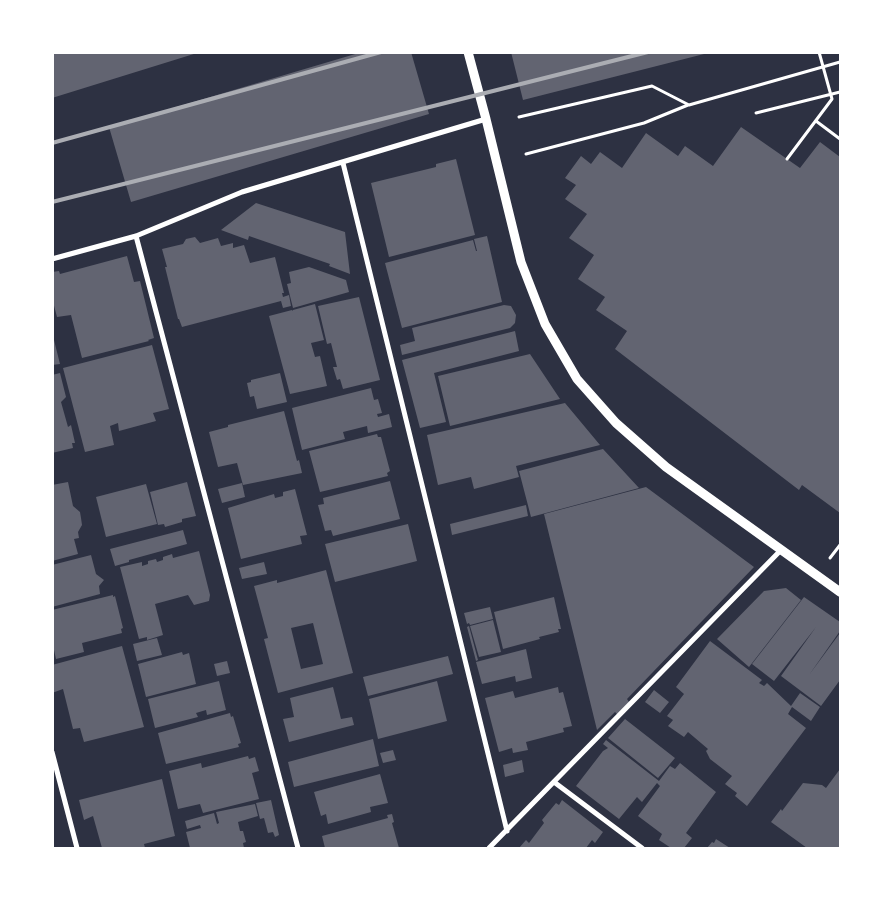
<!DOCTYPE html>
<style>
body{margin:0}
#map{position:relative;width:893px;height:901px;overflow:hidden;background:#2d3142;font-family:Rubik,sans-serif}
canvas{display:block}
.frame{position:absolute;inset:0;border:54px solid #fff;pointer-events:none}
</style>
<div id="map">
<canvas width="893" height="901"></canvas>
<div class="frame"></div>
</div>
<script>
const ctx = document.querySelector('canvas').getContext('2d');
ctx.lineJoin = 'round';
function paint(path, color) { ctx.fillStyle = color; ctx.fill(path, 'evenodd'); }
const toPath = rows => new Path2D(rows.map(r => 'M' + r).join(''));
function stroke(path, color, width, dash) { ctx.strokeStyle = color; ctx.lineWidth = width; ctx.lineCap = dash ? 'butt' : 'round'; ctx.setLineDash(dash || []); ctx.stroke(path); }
paint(toPath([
 [52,52,197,52,197,53,52,98],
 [362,52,411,52,429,114,131,202,109,127],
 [511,52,708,52,708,53,523,100],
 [741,127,800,168,820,142,840,157,840,513,802,485,799,490,615,349,627,331,596,310,605,297,578,279,594,255,569,238,587,214,565,199,576,185,565,178,581,156,591,164,600,152,622,168,646,133,678,156,685,146,713,166],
 [456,159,475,235,389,257,371,183,436,167,436,164],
 [256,203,345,232,350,274,329,266,330,264,249,236,248,240,221,230],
 [487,236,502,302,402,328,385,263,473,240,476,251,477,251,474,239],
 [195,237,200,243,218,238,221,246,233,243,233,248,244,245,250,263,275,257,284,293,282,293,283,297,289,295,291,306,283,308,281,301,182,327,179,319,178,319,165,267,167,267,162,249,183,244,186,239],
 [127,256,134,282,140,281,154,338,148,340,149,341,82,358,71,315,57,317,52,298,52,272,59,271,60,274],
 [309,267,346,280,349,292,293,308,287,284,291,283,289,272],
 [359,297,380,380,343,389,340,379,337,380,333,367,337,367,331,343,327,344,318,306],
 [315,304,324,340,311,343,315,357,320,356,327,386,290,394,269,316,292,310,293,311,293,310],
 [504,305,511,306,516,315,515,323,510,328,402,355,400,345,415,341,412,328],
 [515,331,519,351,434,373,446,422,420,428,402,360],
 [52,332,60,364,52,365],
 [152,345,169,409,153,413,156,421,119,431,118,423,110,426,114,445,85,452,63,368],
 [530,354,560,399,450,426,438,376],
 [60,373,66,397,61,402,68,427,71,425,75,443,72,443,73,448,52,453,52,375],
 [280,373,287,402,257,409,254,396,250,397,247,383,251,382,251,380],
 [371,388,374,400,378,399,382,413,377,414,378,417,389,414,392,427,368,433,367,426,343,432,345,439,302,450,292,408],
 [565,403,600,445,516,466,519,477,474,489,471,477,438,485,427,435],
 [284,411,297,461,299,460,302,473,243,485,237,463,218,467,209,432,228,427,228,425],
 [377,434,378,437,381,437,390,471,387,473,388,476,320,492,309,451],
 [603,449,639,488,531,517,519,471],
 [390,481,400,519,333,536,331,530,325,531,318,505,324,504,323,498],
 [68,482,73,506,80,512,81,518,82,525,78,532,79,538,74,539,78,554,52,561,52,485],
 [187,482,196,516,182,519,182,522,165,527,164,524,158,525,150,492],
 [242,483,245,497,222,503,218,489],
 [146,484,157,524,106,537,96,497],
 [646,487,754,567,627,699,629,702,618,715,615,712,597,730,544,514],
 [295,489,307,535,300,536,302,544,241,559,228,508,274,494,275,498,283,496,283,492],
 [526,505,528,516,452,535,450,524],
 [408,524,417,561,335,582,325,544],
 [183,530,187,544,129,560,129,562,115,566,110,549],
 [199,551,210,595,209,601,194,605,188,595,155,604,163,635,147,640,147,637,139,639,120,567,142,562,142,566,148,564,148,561,156,559,157,562,163,560,163,557,172,554,173,558],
 [91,555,96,574,104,580,99,586,100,594,52,607,52,565],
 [264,562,267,574,242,579,239,568],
 [326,570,353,673,278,693,264,639,268,638,254,586,277,580,277,583],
 [313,623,323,664,301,669,291,628],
 [786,588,801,600,749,667,717,639,764,591],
 [113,595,113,597,115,596,123,628,121,629,122,633,82,643,84,652,56,659,52,641,52,610],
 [554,597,561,629,558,629,559,632,539,637,540,639,503,649,494,612],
 [804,597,840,622,840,631,809,675,840,633,840,680,821,706,781,676,816,627,774,681,752,664],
 [490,607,493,619,470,625,469,623,467,624,464,613],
 [493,620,501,652,479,657,470,626],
 [469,626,478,660,476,661,467,627],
 [157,638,162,655,137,661,133,644],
 [710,641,762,680,759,683,764,686,767,683,791,706,800,693,820,707,811,721,792,707,788,714,806,728,747,806,735,796,737,793,725,784,732,776,710,759,706,751,708,749,688,732,684,737,668,726,673,720,667,716,684,694,676,687],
 [122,646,144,727,84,742,80,728,73,729,63,689,52,693,52,665],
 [526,649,532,678,516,682,515,676,482,684,476,662],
 [182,652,183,655,189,653,196,684,146,697,138,664],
 [448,656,453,674,368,696,363,677],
 [227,661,230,673,217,676,214,664],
 [219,681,226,710,207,715,206,710,196,713,198,717,155,728,148,699],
 [437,681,447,721,378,739,369,699],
 [333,687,341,719,352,717,354,725,289,742,283,719,294,717,290,698],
 [558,687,559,693,563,692,572,726,563,728,564,732,526,742,528,750,513,753,512,748,499,752,485,698,513,691,515,698],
 [654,690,669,702,660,713,645,702],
 [230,713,231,717,233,716,241,743,238,744,239,747,166,764,158,733],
 [625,719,675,758,658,778,608,738],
 [373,739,379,766,294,787,288,762],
 [606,740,659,781,670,766,675,769,680,763,716,792,686,833,692,838,684,848,671,848,659,840,662,834,638,816,660,786,657,783,642,802,637,797,619,819,576,786,603,751,608,748,603,744],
 [393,750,396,760,383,763,380,753],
 [248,756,249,759,255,757,259,771,252,773,259,799,203,813,200,804,178,809,169,771,201,763,202,768],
 [522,760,524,772,505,777,503,765],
 [840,769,840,848,807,848,771,822,781,809,782,811,803,783,822,785,826,788],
 [380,774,388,803,370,807,371,812,328,824,326,814,321,816,314,792],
 [162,779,175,836,144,844,145,848,102,848,93,816,84,820,79,800],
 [271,800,279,835,275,837,273,832,268,833,264,818,260,819,256,803],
 [562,800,603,832,595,843,592,840,586,848,519,848,526,840,529,843,544,823,542,820,556,803,559,805],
 [255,804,258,816,238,822,240,831,243,831,246,842,243,843,244,848,190,848,186,832,201,828,200,825,187,829,185,821,214,813,217,824,219,823,216,812],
 [392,814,394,822,392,823,399,848,325,848,322,836,388,818,387,815],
 [716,839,730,848,707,848,712,842,714,843]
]), '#626471');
stroke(toPath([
 [756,113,840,92],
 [519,117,652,86,689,105,840,62],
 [816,121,840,139],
 [526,154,644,123,688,105],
 [787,159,832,99,819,52],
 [830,558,840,545]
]), '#fff', 3);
stroke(toPath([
 [343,163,507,831],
 [136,236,298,848],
 [52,259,136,236,242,192,486,119],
 [52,752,77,848],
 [554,782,642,848],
 [489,848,781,550]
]), '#fff', 5);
stroke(toPath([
 [468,52,486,119,521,262,545,324,577,379,616,423,666,467,840,592]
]), '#fff', 9);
stroke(toPath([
 [52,143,381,52],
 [52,202,648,52]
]), '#abadb3', 4);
</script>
